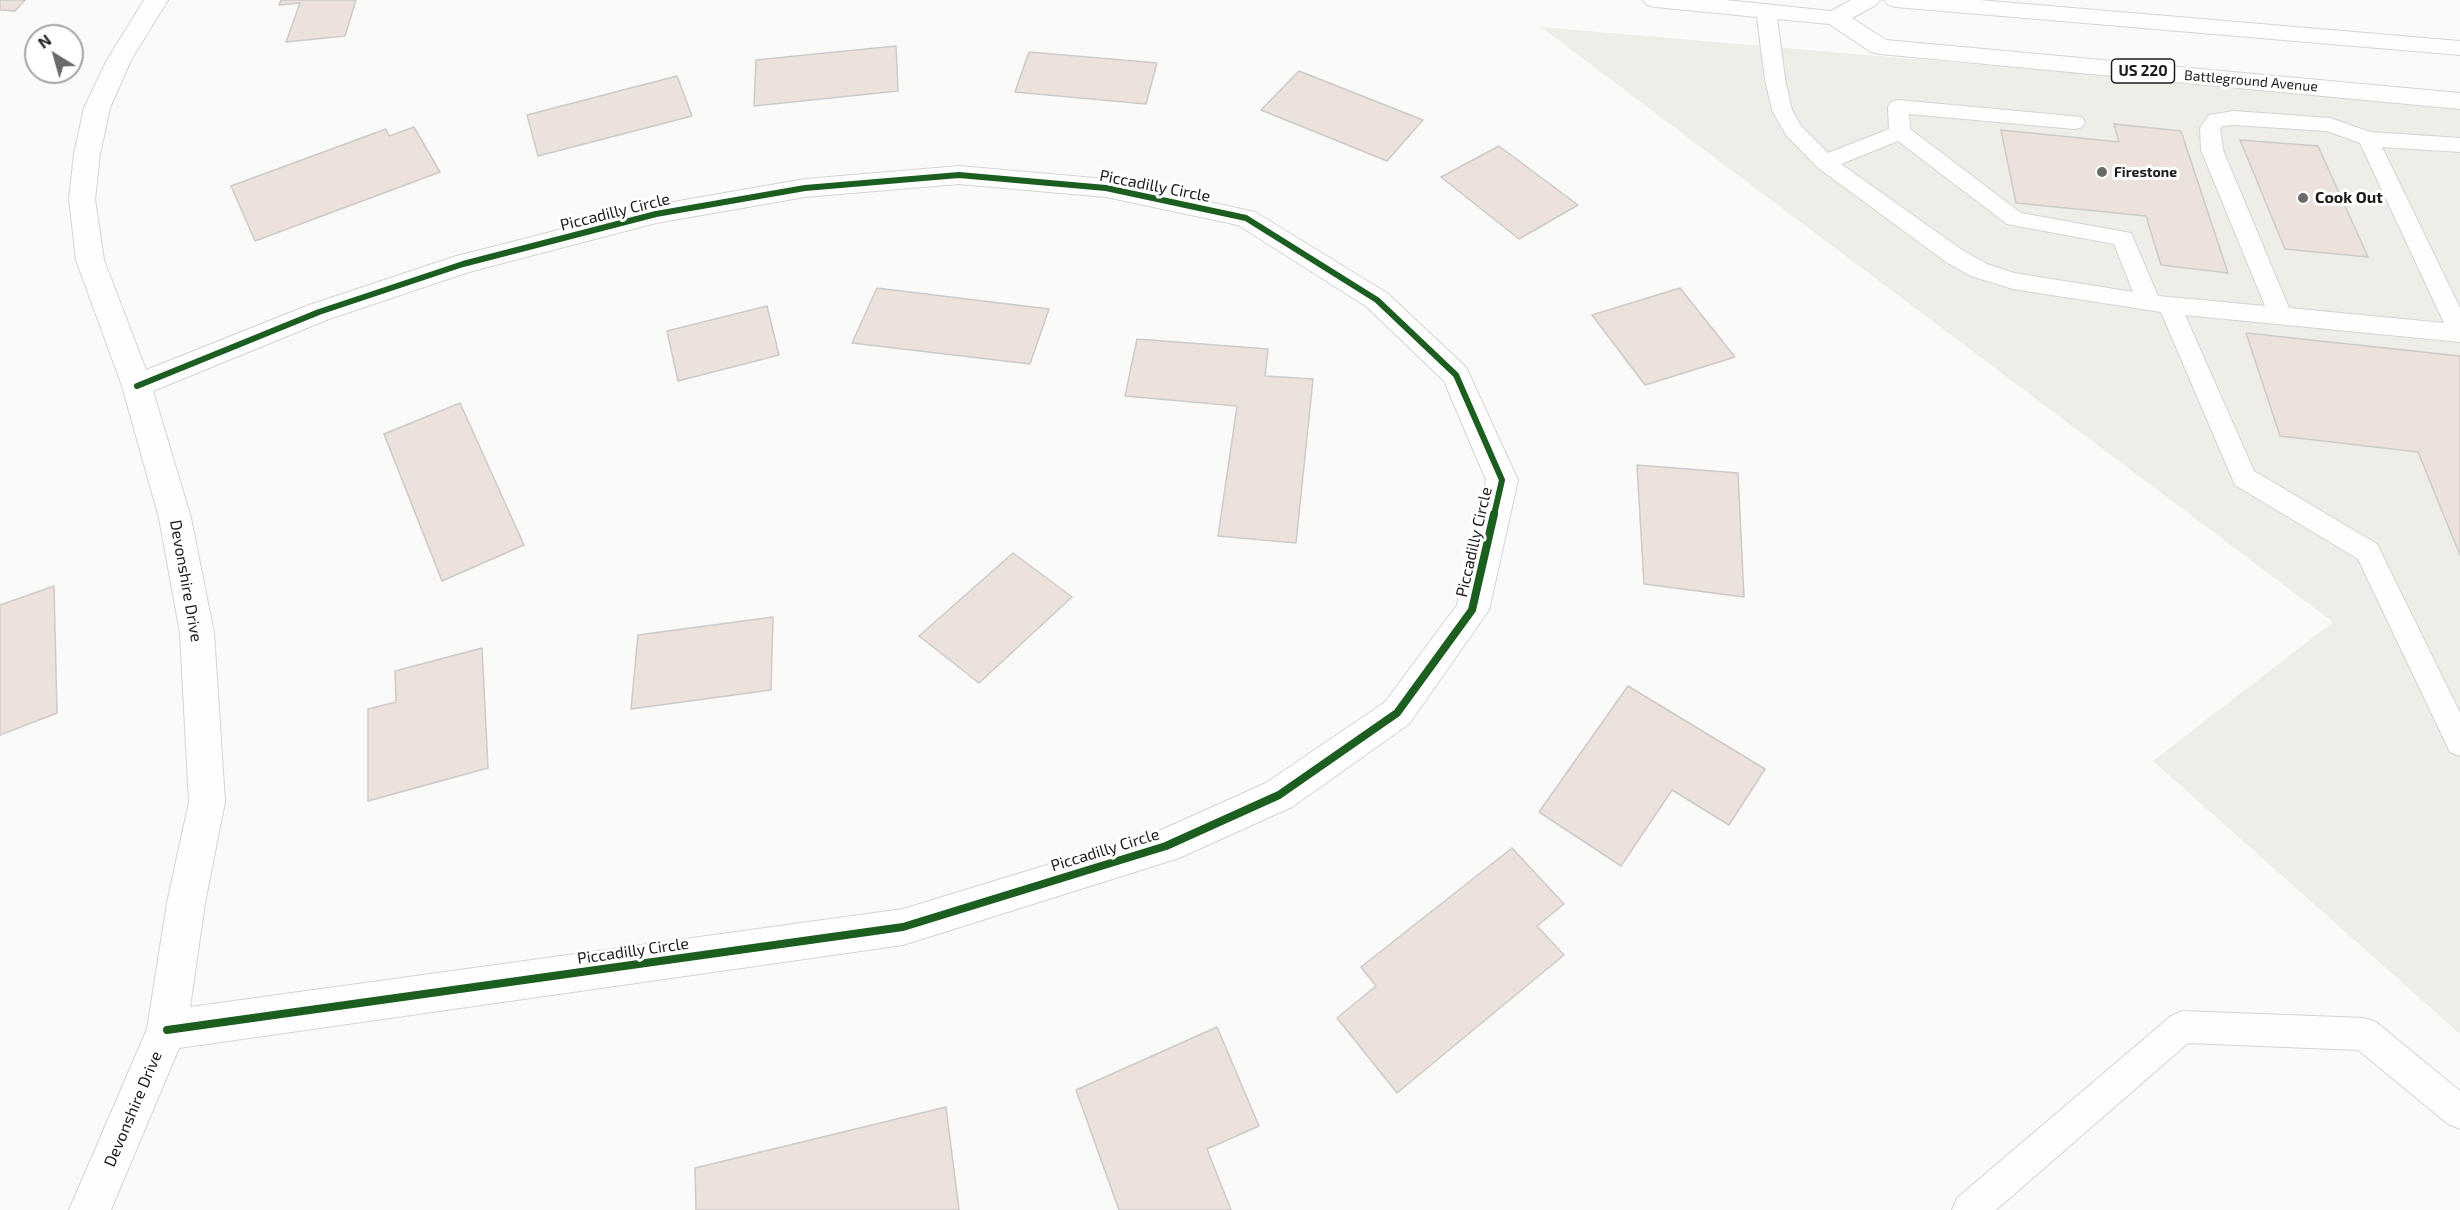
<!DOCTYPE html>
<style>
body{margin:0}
#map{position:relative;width:2460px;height:1210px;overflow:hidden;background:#fafaf8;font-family:"Exo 2",sans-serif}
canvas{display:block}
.north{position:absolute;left:24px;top:24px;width:60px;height:60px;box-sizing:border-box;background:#fff;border:2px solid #a5a4a4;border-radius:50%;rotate:323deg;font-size:16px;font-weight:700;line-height:24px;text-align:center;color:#1d1c1b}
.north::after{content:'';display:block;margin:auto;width:21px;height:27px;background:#6a6a68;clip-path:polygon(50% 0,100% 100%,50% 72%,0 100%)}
</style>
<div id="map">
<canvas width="2460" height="1210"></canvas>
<div class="north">N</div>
</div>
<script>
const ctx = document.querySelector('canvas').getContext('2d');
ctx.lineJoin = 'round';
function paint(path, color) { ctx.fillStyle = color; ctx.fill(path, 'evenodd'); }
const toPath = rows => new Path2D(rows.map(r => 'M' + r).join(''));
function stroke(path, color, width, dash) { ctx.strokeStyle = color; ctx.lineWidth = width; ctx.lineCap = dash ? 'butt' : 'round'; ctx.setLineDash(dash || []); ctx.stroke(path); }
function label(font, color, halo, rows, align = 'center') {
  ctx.font = font + ' "Exo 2",sans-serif'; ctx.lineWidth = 6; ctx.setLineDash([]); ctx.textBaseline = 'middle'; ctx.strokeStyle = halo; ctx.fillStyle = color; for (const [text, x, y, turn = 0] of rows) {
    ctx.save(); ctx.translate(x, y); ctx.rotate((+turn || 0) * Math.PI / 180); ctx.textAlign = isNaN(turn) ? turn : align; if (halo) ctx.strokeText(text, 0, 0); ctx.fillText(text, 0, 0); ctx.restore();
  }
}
paint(toPath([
 [1541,27,2460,106,2460,1034,2153,761,2333,622]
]), '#eeede7');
const building = toPath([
 [0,0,25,0,15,11,0,10,0,0],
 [281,0,356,0,345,36,286,42,300,3,279,5,281,0],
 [896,46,898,91,754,106,756,60,896,46],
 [1029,52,1157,63,1146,104,1015,92,1029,52],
 [1299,71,1423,120,1387,161,1261,110,1299,71],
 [677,76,692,116,538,156,527,115,677,76],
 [2114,124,2181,131,2228,273,2161,265,2146,216,2016,203,2001,130,2119,142,2114,124],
 [414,127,440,172,255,241,231,186,386,129,389,136,414,127],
 [2240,140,2318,146,2368,257,2285,249,2240,140],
 [1499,146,1578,205,1519,239,1441,177,1499,146],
 [877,288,1049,309,1030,364,852,343,877,288],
 [1680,288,1735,357,1645,385,1592,315,1680,288],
 [767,306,779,355,678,381,667,331,767,306],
 [2246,333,2460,356,2460,555,2418,452,2280,436,2246,333],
 [1137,339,1268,349,1265,376,1313,379,1296,543,1218,536,1237,406,1125,396,1137,339],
 [460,403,524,545,442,581,384,434,460,403],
 [1637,465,1738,473,1744,597,1644,584,1637,465],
 [1013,553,1072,597,979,683,919,636,1013,553],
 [54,586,57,713,0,735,0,605,54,586],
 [773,617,771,690,631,709,638,635,773,617],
 [482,648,488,768,368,801,368,709,396,702,395,671,482,648],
 [1628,686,1765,769,1729,825,1672,790,1621,866,1539,812,1628,686],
 [1512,848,1564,904,1537,926,1564,955,1397,1093,1337,1018,1376,986,1361,967,1512,848],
 [1217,1027,1259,1126,1207,1149,1231,1210,1119,1210,1076,1090,1217,1027],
 [946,1107,959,1210,696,1210,695,1168,946,1107]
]);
paint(building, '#ece2db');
stroke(building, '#cccbca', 1.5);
const lane = toPath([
 [1766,4,1773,6,1776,10,1785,79,1792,110,1801,126,1828,153,1889,129,1888,107,1891,102,1898,100,2082,117,2085,122,2082,127,2075,129,1909,114,1910,129,2021,213,2131,233,2158,296,2265,306,2201,150,2200,128,2209,115,2234,111,2330,118,2370,132,2460,138,2460,152,2382,147,2460,308,2460,342,2185,315,2254,471,2377,544,2460,713,2460,756,2450,752,2358,559,2235,485,2161,312,2013,289,1971,276,1946,262,1817,167,1786,135,1772,110,1765,79,1756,10,1759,6,1766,4],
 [2234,125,2327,131,2360,143,2444,323,2289,308,2223,150,2220,129,2222,126,2234,125],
 [1898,141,2007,224,2114,244,2133,292,2014,273,1987,264,1962,250,1841,164,1898,141],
 [2182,1011,2364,1018,2376,1022,2460,1091,2460,1129,2448,1124,2358,1050,2188,1043,1996,1210,1952,1210,1957,1198,2171,1016,2182,1011]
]);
const street = toPath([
 [144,0,168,0,131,60,110,108,100,154,95,199,104,260,146,370,309,305,453,257,656,205,805,179,959,166,1106,179,1255,212,1387,293,1466,367,1518,480,1489,610,1409,724,1292,807,1179,858,903,945,179,1048,111,1210,69,1210,147,1029,167,903,189,802,180,633,159,518,122,386,76,260,69,199,74,154,84,108,107,60,144,0],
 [959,184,1106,197,1238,225,1367,307,1444,381,1486,480,1457,605,1385,702,1266,783,1161,830,903,909,190,1007,205,903,225,802,214,633,191,518,153,391,329,319,469,272,656,223,805,197,959,184]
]);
const primary = toPath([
 [1643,0,1725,0,1831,11,1851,0,1880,0,1876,5,1852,18,1886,40,2460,93,2460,109,1880,54,1871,52,1829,24,1655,7,1647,5,1643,0],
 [1884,0,1979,0,2460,41,2460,55,1896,7,1888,5,1884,0]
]);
stroke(lane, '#d4d4d2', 2);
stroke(street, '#d4d4d2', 2);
stroke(primary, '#d4d4d2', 2);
paint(lane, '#fefefe');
paint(street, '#fefefe');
paint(primary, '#fefefe');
stroke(toPath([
 [137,386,319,312,463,264,656,214,805,188,959,175,1106,188,1246,218,1377,300,1456,375,1502,480,1494,515]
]), '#1b5e20', 6);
stroke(toPath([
 [167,1030,903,927,1166,846,1279,795,1397,713,1472,610,1494,514]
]), '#1b5e20', 8);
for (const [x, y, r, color] of [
 [2102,172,6,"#6a6a68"],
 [2303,198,6,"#6a6a68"]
]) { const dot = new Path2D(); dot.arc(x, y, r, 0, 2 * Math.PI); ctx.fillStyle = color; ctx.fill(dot); stroke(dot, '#fff', 2); }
label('14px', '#1d1c1b', '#fff', [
 ["Battleground Avenue",2251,81,5]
]);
label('bold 14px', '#1d1c1b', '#fff', [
 ["Firestone",2114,172]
], 'left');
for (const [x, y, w] of [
 [2143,71,63]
]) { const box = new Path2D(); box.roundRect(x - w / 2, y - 12, w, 24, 4.5); ctx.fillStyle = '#fff'; ctx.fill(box); stroke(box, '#1d1c1b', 1.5); }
label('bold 15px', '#1d1c1b', null, [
 ["US 220",2143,71]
]);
label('16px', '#1d1c1b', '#fff', [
 ["Piccadilly Circle",1155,186,11],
 ["Piccadilly Circle",615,212,-14],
 ["Piccadilly Circle",1474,542,-77],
 ["Devonshire Drive",186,581,80],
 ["Piccadilly Circle",1105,850,-17],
 ["Piccadilly Circle",633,951,-8],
 ["Devonshire Drive",133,1109,-67]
]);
label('bold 16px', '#1d1c1b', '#fff', [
 ["Cook Out",2315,198]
], 'left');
</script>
